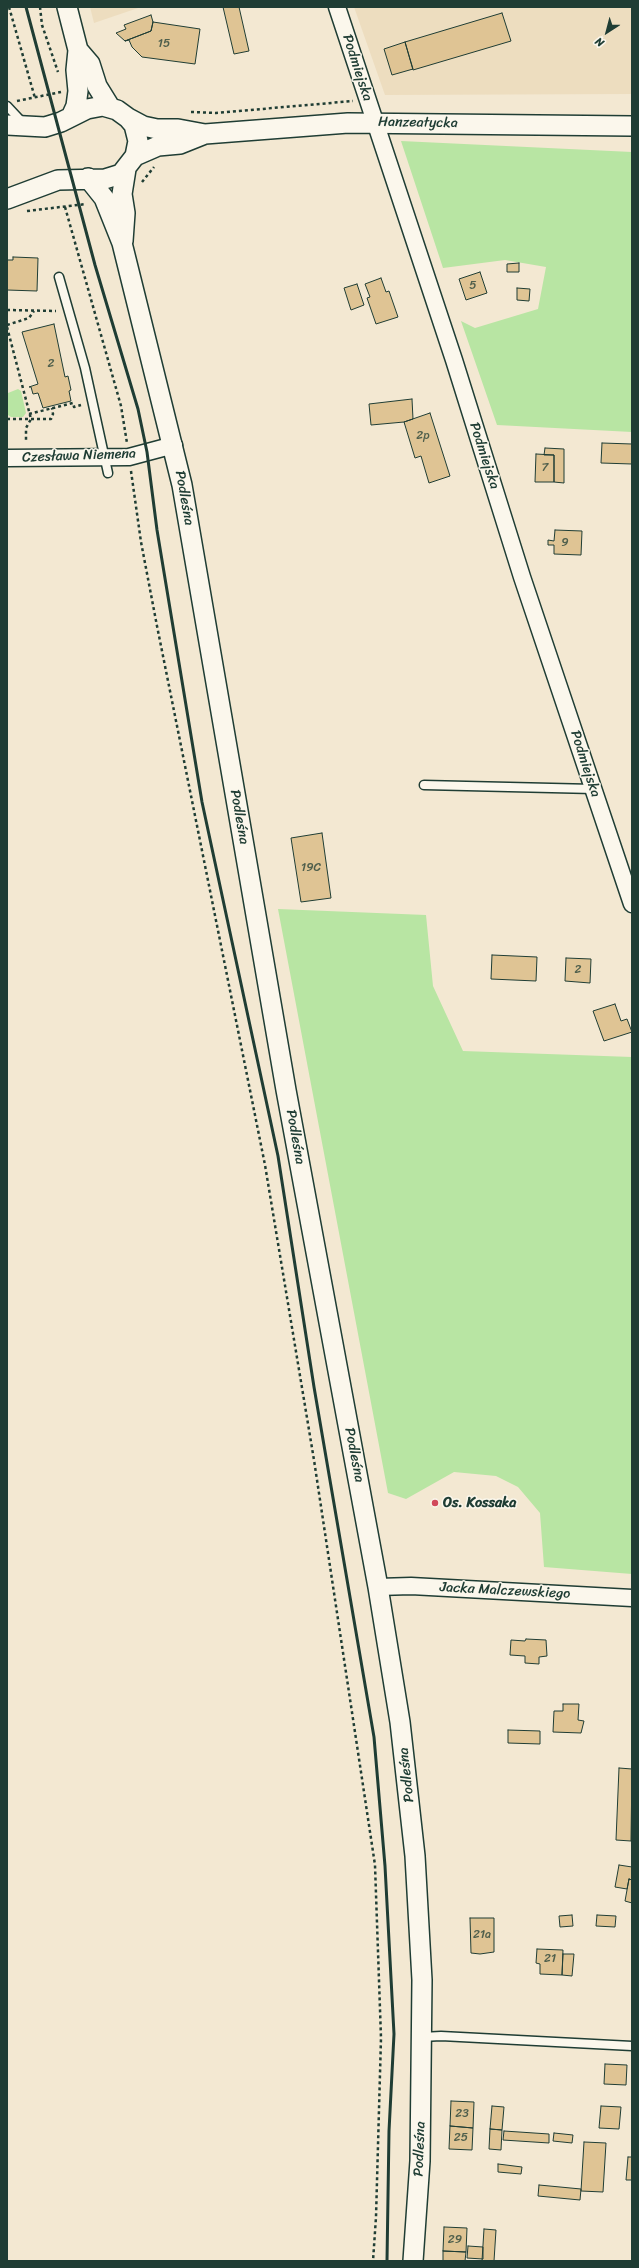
<!DOCTYPE html>
<meta charset="utf-8">
<style>
body{margin:0}
#map{position:relative;width:639px;height:2268px;overflow:hidden;background:#f3e8d2;font-family:Sriracha,sans-serif}
canvas{display:block}
.frame{position:absolute;inset:0;border:8px solid #1f3d34;pointer-events:none}
.north{position:absolute;left:587px;top:12px;width:40px;height:40px;-webkit-text-stroke:3px #fbf7ec;paint-order:stroke;rotate:216deg;font-size:11px;font-weight:700;line-height:16px;text-align:center;color:#1f3d34}
.north::after{content:'';display:block;margin:auto;width:14px;height:18px;background:#1f3d34;clip-path:polygon(50% 0,100% 100%,50% 72%,0 100%)}
</style>
<div id="map">
<canvas width="639" height="2268"></canvas>
<div class="frame"></div>
<div class="north">N</div>
</div>
<script>
const ctx = document.querySelector('canvas').getContext('2d');
ctx.lineJoin = 'round';
function paint(path, color) { ctx.fillStyle = color; ctx.fill(path, 'evenodd'); }
const toPath = rows => new Path2D(rows.map(r => 'M' + r).join(''));
function stroke(path, color, width, dash) { ctx.strokeStyle = color; ctx.lineWidth = width; ctx.lineCap = dash ? 'butt' : 'round'; ctx.setLineDash(dash || []); ctx.stroke(path); }
function label(font, color, halo, rows, align = 'center') {
  ctx.font = font + ' Sriracha,sans-serif'; ctx.lineWidth = 3; ctx.setLineDash([]); ctx.textBaseline = 'middle'; ctx.strokeStyle = halo; ctx.fillStyle = color; for (const [text, x, y, turn = 0] of rows) {
    ctx.save(); ctx.translate(x, y); ctx.rotate((+turn || 0) * Math.PI / 180); ctx.textAlign = isNaN(turn) ? turn : align; if (halo) ctx.strokeText(text, 0, 0); ctx.fillText(text, 0, 0); ctx.restore();
  }
}
paint(toPath([
 [90,7,141,7,94,23],
 [354,7,632,7,632,94,385,95]
]), '#edddbf');
paint(toPath([
 [401,141,632,152,632,432,497,425,461,321,475,328,538,309,546,267,505,260,443,268],
 [18,389,21,391,26,413,23,417,11,417,8,415,8,393],
 [278,909,426,915,433,986,463,1051,632,1057,632,1574,544,1567,540,1513,518,1487,496,1476,454,1472,406,1499,388,1493]
]), '#b8e5a3');
const building = toPath([
 [223,7,239,7,249,51,234,54,223,7],
 [502,13,511,41,413,70,405,42,502,13],
 [151,15,153,22,151,31,125,41,116,33,126,29,124,25,151,15],
 [153,22,200,29,195,64,142,57,132,47,129,40,125,41,151,31,153,22],
 [405,42,413,69,392,75,384,49,405,42],
 [13,257,38,258,37,291,7,290,7,260,13,260,13,257],
 [519,263,519,272,507,272,507,264,519,263],
 [480,272,487,293,466,300,459,279,480,272],
 [381,278,386,292,389,291,398,317,376,324,367,298,370,297,365,284,381,278],
 [357,284,364,305,351,310,344,288,357,284],
 [517,288,530,289,529,301,517,300,517,288],
 [54,324,65,377,68,376,71,390,69,391,71,401,43,408,38,393,33,394,31,387,29,387,38,384,22,332,54,324],
 [412,399,413,419,404,422,371,425,369,404,412,399],
 [430,413,450,476,429,483,421,456,415,458,404,422,430,413],
 [602,443,632,444,632,464,601,463,602,443],
 [545,448,564,449,564,483,554,482,554,455,544,455,545,448],
 [536,454,554,455,554,482,535,482,536,454],
 [555,530,582,531,581,555,554,554,554,545,548,545,548,540,554,541,555,530],
 [322,833,331,898,301,902,291,838,322,833],
 [492,955,537,957,536,981,491,979,492,955],
 [566,958,591,959,590,983,565,981,566,958],
 [615,1004,621,1021,627,1019,632,1032,604,1041,593,1011,615,1004],
 [526,1639,546,1640,547,1656,539,1657,539,1664,525,1663,525,1656,510,1655,511,1640,525,1641,526,1639],
 [563,1704,579,1704,578,1720,584,1721,581,1733,553,1732,554,1711,563,1711,563,1704],
 [508,1730,540,1731,540,1744,508,1743,508,1730],
 [619,1768,632,1769,631,1841,616,1840,619,1768],
 [619,1865,632,1867,632,1880,629,1879,627,1889,615,1887,619,1865],
 [629,1879,632,1880,632,1903,625,1901,629,1879],
 [572,1915,573,1926,560,1927,559,1916,572,1915],
 [597,1915,616,1916,615,1927,596,1926,597,1915],
 [470,1918,494,1918,494,1952,480,1954,471,1953,470,1918],
 [537,1949,563,1950,562,1975,540,1974,540,1964,536,1963,537,1949],
 [563,1954,574,1954,572,1976,562,1975,563,1954],
 [605,2064,627,2065,626,2085,604,2084,605,2064],
 [451,2101,474,2102,473,2128,450,2126,451,2101],
 [492,2106,504,2107,502,2130,490,2129,492,2106],
 [601,2106,621,2107,619,2129,599,2128,601,2106],
 [450,2126,473,2128,472,2150,449,2149,450,2126],
 [490,2129,502,2130,501,2150,489,2149,490,2129],
 [504,2131,549,2134,549,2143,503,2140,504,2131],
 [554,2133,573,2135,572,2143,553,2141,554,2133],
 [584,2142,606,2143,603,2192,581,2191,584,2142],
 [628,2157,632,2157,632,2180,626,2180,628,2157],
 [498,2164,522,2167,521,2174,498,2172,498,2164],
 [539,2185,581,2189,580,2200,538,2196,539,2185],
 [444,2227,467,2228,466,2252,443,2251,444,2227],
 [484,2229,496,2230,494,2261,482,2261,484,2229],
 [468,2246,483,2247,483,2259,467,2258,468,2246],
 [443,2251,466,2252,465,2261,443,2261,443,2251]
]);
paint(building, '#dfc494');
stroke(building, '#1f3d34', 1);
const service = toPath([
 [7,106,22,122],
 [59,277,85,368,108,473],
 [424,785,594,789],
 [422,2037,441,2036,632,2046]
]);
const minor = toPath([
 [337,7,454,360,522,577,632,904],
 [7,458,129,457,174,445],
 [378,1587,411,1586,632,1598]
]);
const tertiary = toPath([
 [67,7,78,50,76,70,78,91,76,106,71,117],
 [78,50,90,64,97,86,110,107],
 [128,118,143,126,157,129,178,129,205,134],
 [7,125,45,127,61,122,87,109,103,106,117,110,128,118,134,125,138,141,135,156,121,174,105,179,58,180,7,199],
 [135,156,158,146,180,144,205,134,348,123,632,126],
 [88,178,104,198,122,243,182,485,286,1090,378,1587,400,1722,415,1856,422,1980,420,2161,413,2261],
 [123,241,125,213,122,194,126,169]
]);
stroke(service, '#1f3d34', 11);
stroke(minor, '#1f3d34', 19);
stroke(tertiary, '#1f3d34', 22);
stroke(toPath([
 [9,7,35,98],
 [40,7,42,25,58,72],
 [17,101,61,92],
 [191,112,216,113,353,101],
 [142,182,154,167],
 [65,207,121,406,127,443],
 [27,211,86,204],
 [7,310,56,311],
 [7,325,29,318,34,311],
 [7,327,31,419,26,428,26,442],
 [29,414,73,403,74,407,81,405],
 [7,419,51,419,53,414,52,408],
 [131,471,141,542,157,626,265,1165,314,1460,375,1865,381,2038,376,2217,373,2261]
]), '#1f3d34', 2.5, [3, 3]);
stroke(service, '#fbf7ec', 8);
stroke(minor, '#fbf7ec', 16);
stroke(tertiary, '#fbf7ec', 19);
stroke(toPath([
 [26,7,95,265,138,409,147,452,157,530,202,802,278,1156,314,1387,374,1737,385,1866,394,2034,389,2131,387,2261]
]), '#1f3d34', 3);
for (const [x, y, r, color] of [
 [435,1503,4,"#d1495b"]
]) { const dot = new Path2D(); dot.arc(x, y, r, 0, 2 * Math.PI); ctx.fillStyle = color; ctx.fill(dot); stroke(dot, '#fbf7ec', 1.5); }
label('12px', '#4f5f4c', null, [
 ["15",164,44],
 ["5",473,286],
 ["2",51,364],
 ["2p",423,436],
 ["7",545,468],
 ["9",565,543],
 ["19C",311,868],
 ["2",578,970],
 ["21a",482,1935],
 ["21",550,1959],
 ["23",462,2114],
 ["25",461,2138],
 ["29",455,2240]
]);
label('14px', '#1f3d34', '#fbf7ec', [
 ["Podmiejska",357,68,72],
 ["Hanzeatycka",418,123,1],
 ["Czesława Niemena",79,456,-2],
 ["Podmiejska",484,456,72],
 ["Podleśna",184,498,80],
 ["Podmiejska",585,764,72],
 ["Podleśna",239,817,80],
 ["Podleśna",295,1137,80],
 ["Podleśna",354,1455,79],
 ["Jacka Malczewskiego",505,1591,3],
 ["Podleśna",407,1775,-96],
 ["Podleśna",420,2149,-88]
]);
label('bold 14px', '#1f3d34', '#fbf7ec', [
 ["Os. Kossaka",443,1503]
], 'left');
</script>
